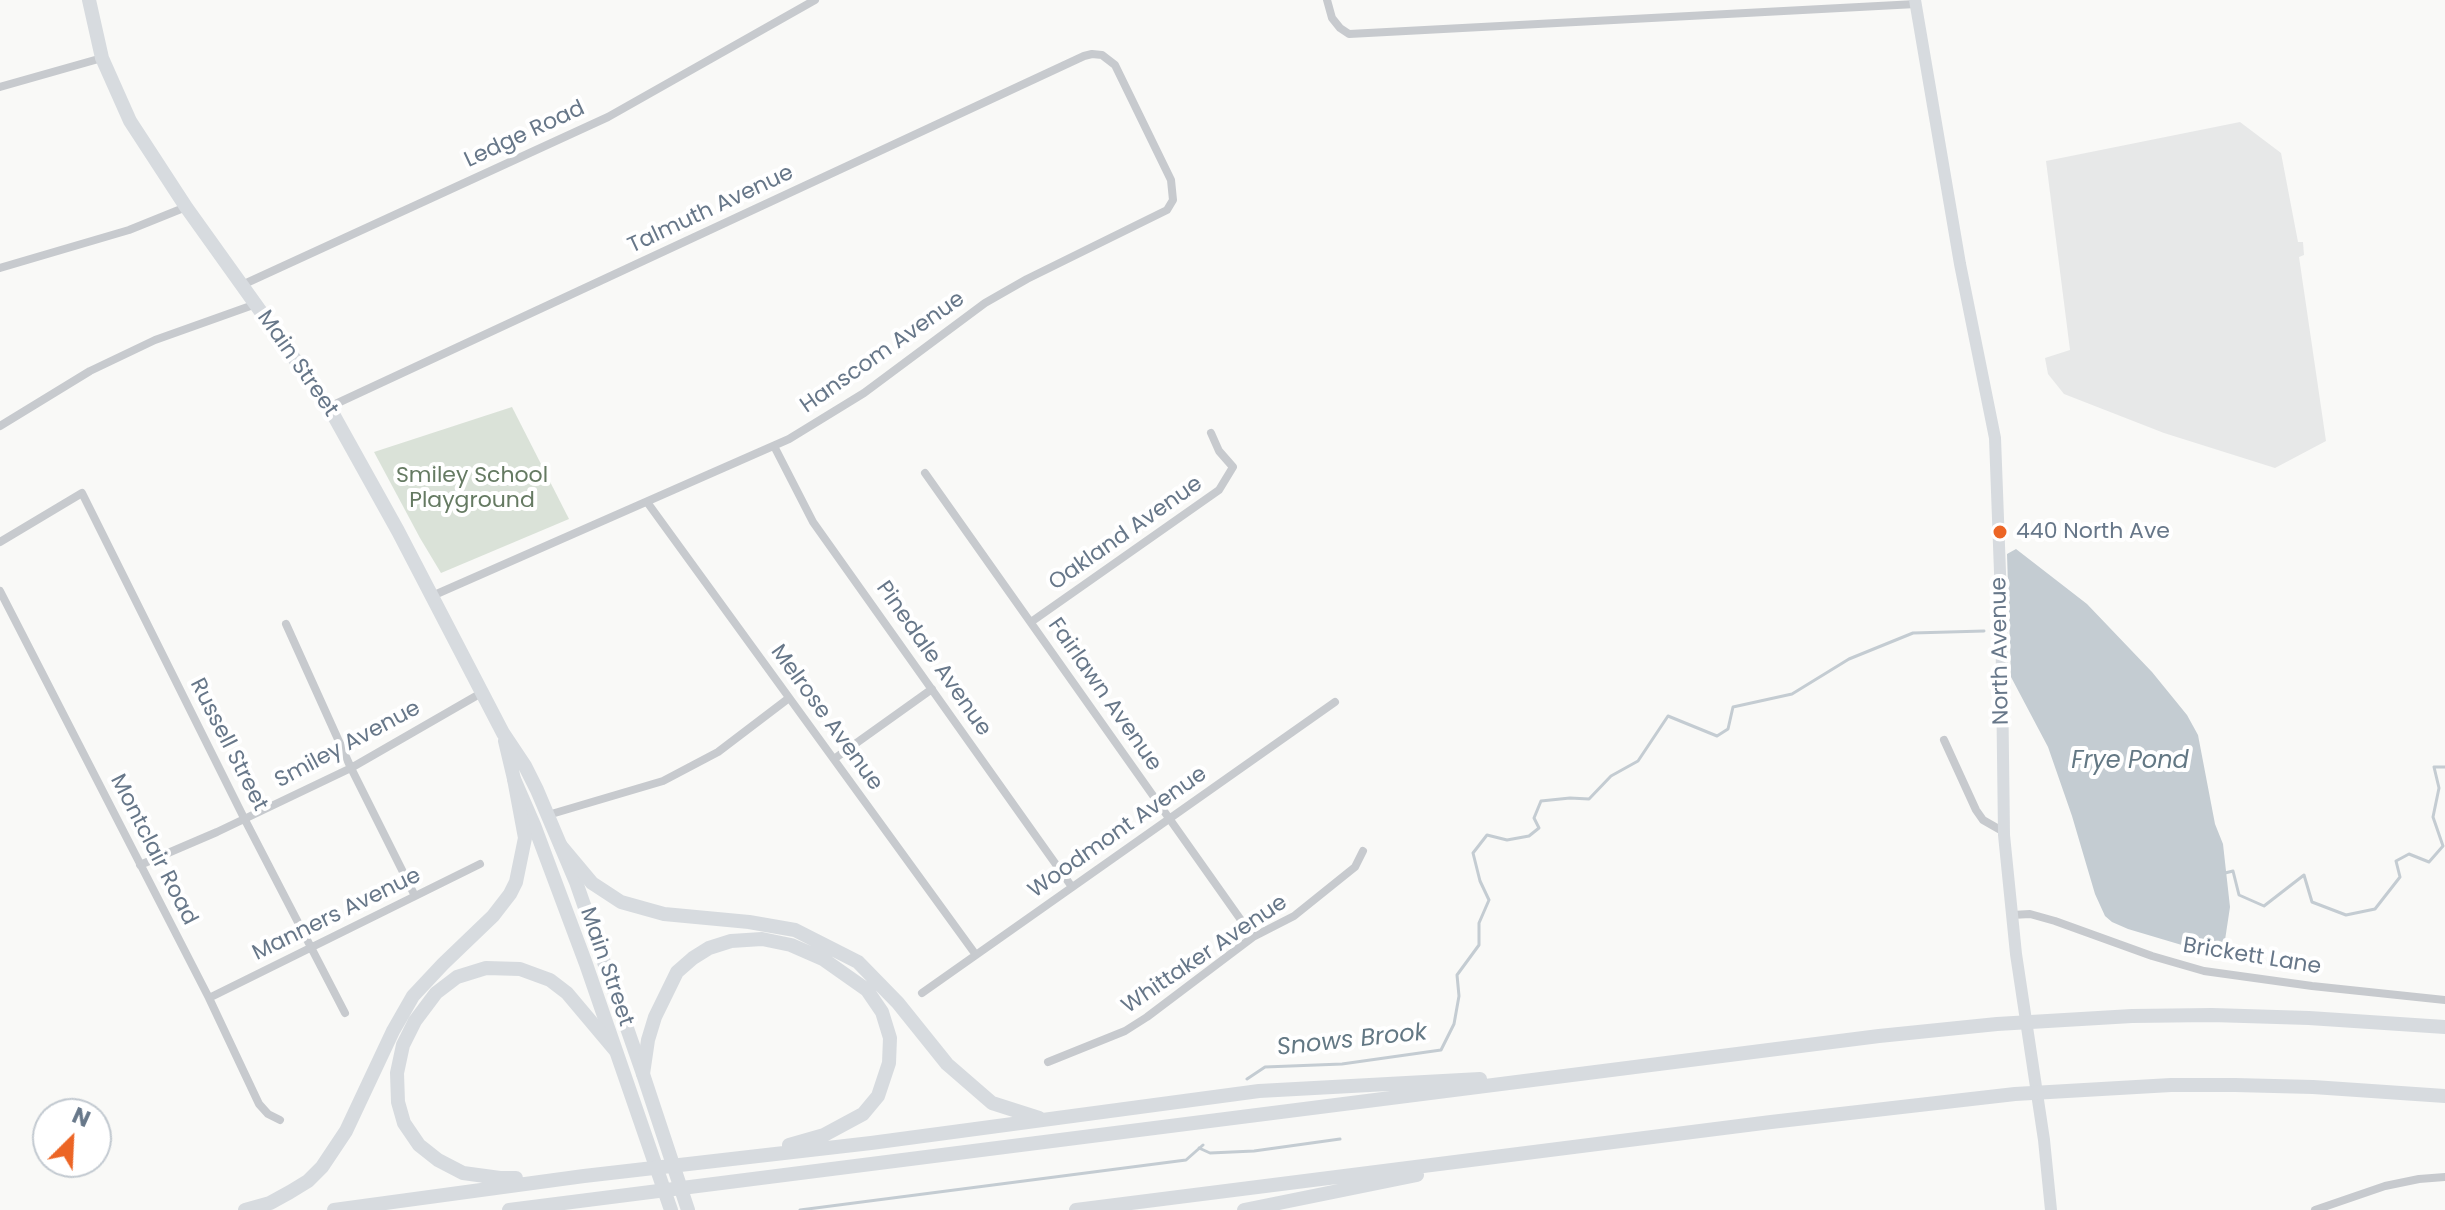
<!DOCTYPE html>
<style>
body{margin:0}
#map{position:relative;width:2445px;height:1210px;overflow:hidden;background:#f9f9f7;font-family:Poppins,sans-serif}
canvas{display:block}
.north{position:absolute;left:32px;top:1098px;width:80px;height:80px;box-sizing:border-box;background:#fff;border:2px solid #c2c9d0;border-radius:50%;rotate:24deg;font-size:22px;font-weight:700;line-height:32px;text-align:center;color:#677789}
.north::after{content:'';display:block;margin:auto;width:28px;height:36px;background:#ec6525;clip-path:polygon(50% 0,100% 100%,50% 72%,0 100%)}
</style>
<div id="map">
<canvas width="2445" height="1210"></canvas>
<div class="north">N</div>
</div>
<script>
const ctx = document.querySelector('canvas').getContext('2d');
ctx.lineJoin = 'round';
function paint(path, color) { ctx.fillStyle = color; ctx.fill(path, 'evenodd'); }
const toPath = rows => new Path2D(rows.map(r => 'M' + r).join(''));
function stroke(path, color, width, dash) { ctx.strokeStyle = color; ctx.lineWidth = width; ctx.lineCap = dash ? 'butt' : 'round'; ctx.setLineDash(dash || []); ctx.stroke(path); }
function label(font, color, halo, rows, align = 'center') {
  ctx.font = font + ' Poppins,sans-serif'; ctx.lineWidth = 8; ctx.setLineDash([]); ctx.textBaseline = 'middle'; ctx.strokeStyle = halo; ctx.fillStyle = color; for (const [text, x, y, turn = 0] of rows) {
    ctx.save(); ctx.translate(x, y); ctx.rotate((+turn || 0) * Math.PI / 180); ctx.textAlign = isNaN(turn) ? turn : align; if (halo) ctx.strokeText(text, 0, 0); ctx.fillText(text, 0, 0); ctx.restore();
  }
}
paint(toPath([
 [2240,122,2281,153,2298,242,2303,242,2304,255,2299,257,2326,441,2275,468,2164,433,2064,394,2048,374,2045,358,2070,350,2046,161]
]), '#e7e8e8');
paint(toPath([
 [512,407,569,519,441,573,420,538,374,452]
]), '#dae2d8');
paint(toPath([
 [2016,549,2087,604,2152,672,2187,715,2198,735,2215,824,2223,844,2230,907,2225,940,2220,948,2212,954,2128,929,2112,922,2105,916,2095,894,2072,816,2048,747,2011,677,2007,554]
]), '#c4ccd2');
stroke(toPath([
 [2225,873,2233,871,2239,895,2264,906,2304,875,2312,902,2346,915,2375,909,2400,877,2396,861,2409,854,2429,862,2443,846,2433,817,2439,788,2434,767,2445,767],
 [1247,1079,1265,1067,1342,1064,1441,1050,1454,1024,1459,996,1457,975,1479,945,1479,923,1489,900,1480,881,1473,853,1487,835,1507,840,1529,836,1539,828,1534,818,1541,801,1570,798,1589,799,1611,776,1638,761,1668,716,1717,736,1728,729,1733,707,1792,694,1849,659,1913,633,1984,631],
 [1199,1148,1210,1153,1254,1151,1340,1139],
 [800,1210,1186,1160,1203,1145]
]), '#c4ccd2', 3);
stroke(toPath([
 [1327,0,1332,18,1340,28,1349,34,1916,4],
 [0,87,102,58],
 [0,268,129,230,186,207],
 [242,285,608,117,815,0],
 [329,407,1084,56,1092,54,1102,55,1115,65,1171,180,1173,200,1167,210,1027,279,985,303,864,393,789,439,432,596],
 [0,426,90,371,155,340,256,304],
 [774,446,813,522,1072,887],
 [925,473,1253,937],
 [647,502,976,955],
 [0,542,82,493,244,818,345,1013],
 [0,591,209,998,259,1104,268,1114,280,1120],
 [1031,622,1219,490,1233,467,1219,451,1211,433],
 [286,624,351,768,415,896],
 [1944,740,1976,810,1983,820,2004,832],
 [834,759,932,689],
 [548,815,663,781,718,752,789,698],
 [140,865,217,832,351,768,483,692],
 [2012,915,2030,914,2055,921,2152,956,2204,971,2312,986,2445,1000],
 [922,993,1335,702],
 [209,998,480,864],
 [1048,1062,1125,1031,1147,1017,1253,937,1294,916,1355,867,1363,851],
 [2315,1210,2385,1186,2419,1179,2445,1177]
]), '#c7cace', 8);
stroke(toPath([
 [1915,0,1960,264,1995,438,2001,599,2004,835,2016,954,2044,1140,2051,1210]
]), '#d7dbdf', 12);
stroke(toPath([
 [89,0,102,58,130,121,186,207,329,407,398,531,503,733,525,766,537,790,576,882,643,1074,688,1210],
 [505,741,514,779,534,825,586,964,671,1210]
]), '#d7dbdf', 14);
stroke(toPath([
 [561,846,592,883,621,902,664,914,749,922,795,930,858,962,898,1003,947,1064,992,1103,1039,1118],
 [643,1074,648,1040,655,1017,677,972,693,958,709,948,731,941,762,939,791,945,823,959,867,990,882,1012,890,1038,889,1063,878,1096,863,1114,824,1135,789,1145],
 [516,1178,500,1178,463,1173,438,1160,419,1145,404,1123,398,1102,397,1073,403,1045,415,1021,436,993,457,977,486,968,520,969,550,980,567,993,615,1050],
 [245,1210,270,1203,290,1192,308,1181,322,1167,346,1131,393,1031,413,996,443,964,493,916,510,894,516,882,525,838,514,779],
 [334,1210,584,1176,871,1143,1259,1091,1480,1079],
 [509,1210,1879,1036,1997,1024,2132,1016,2212,1015,2309,1018,2445,1027],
 [1076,1210,1771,1122,2015,1094,2171,1085,2235,1085,2313,1087,2445,1096],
 [1244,1210,1417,1175]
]), '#d7dbdf', 14);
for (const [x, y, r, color] of [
 [2000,532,8,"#ec6525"]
]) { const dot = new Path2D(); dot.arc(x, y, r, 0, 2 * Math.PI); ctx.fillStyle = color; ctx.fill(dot); stroke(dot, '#fff', 3); }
label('22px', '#677789', '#fff', [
 ["Ledge Road",525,135,-25],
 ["Talmuth Avenue",711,210,-25],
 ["Hanscom Avenue",883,353,-35],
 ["Main Street",297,364,55],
 ["Oakland Avenue",1126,534,-35],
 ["North Avenue",2001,651,-91],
 ["Pinedale Avenue",933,659,55],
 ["Fairlawn Avenue",1104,695,55],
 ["Melrose Avenue",826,718,54],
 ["Russell Street",228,745,63],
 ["Smiley Avenue",348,745,-28],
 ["Woodmont Avenue",1118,833,-35],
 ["Montclair Road",153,850,63],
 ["Manners Avenue",337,915,-26],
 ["Whittaker Avenue",1205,955,-34],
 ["Brickett Lane",2252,957,9],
 ["Main Street",606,967,71]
]);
label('22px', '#657a62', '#fff', [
 ["Smiley School",472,476],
 ["Playground",472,501]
]);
label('22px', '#677789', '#fff', [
 ["440 North Ave",2016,532]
], 'left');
label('italic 24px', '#637884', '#fff', [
 ["Frye Pond",2130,762],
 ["Snows Brook",1352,1041,-6]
]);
</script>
